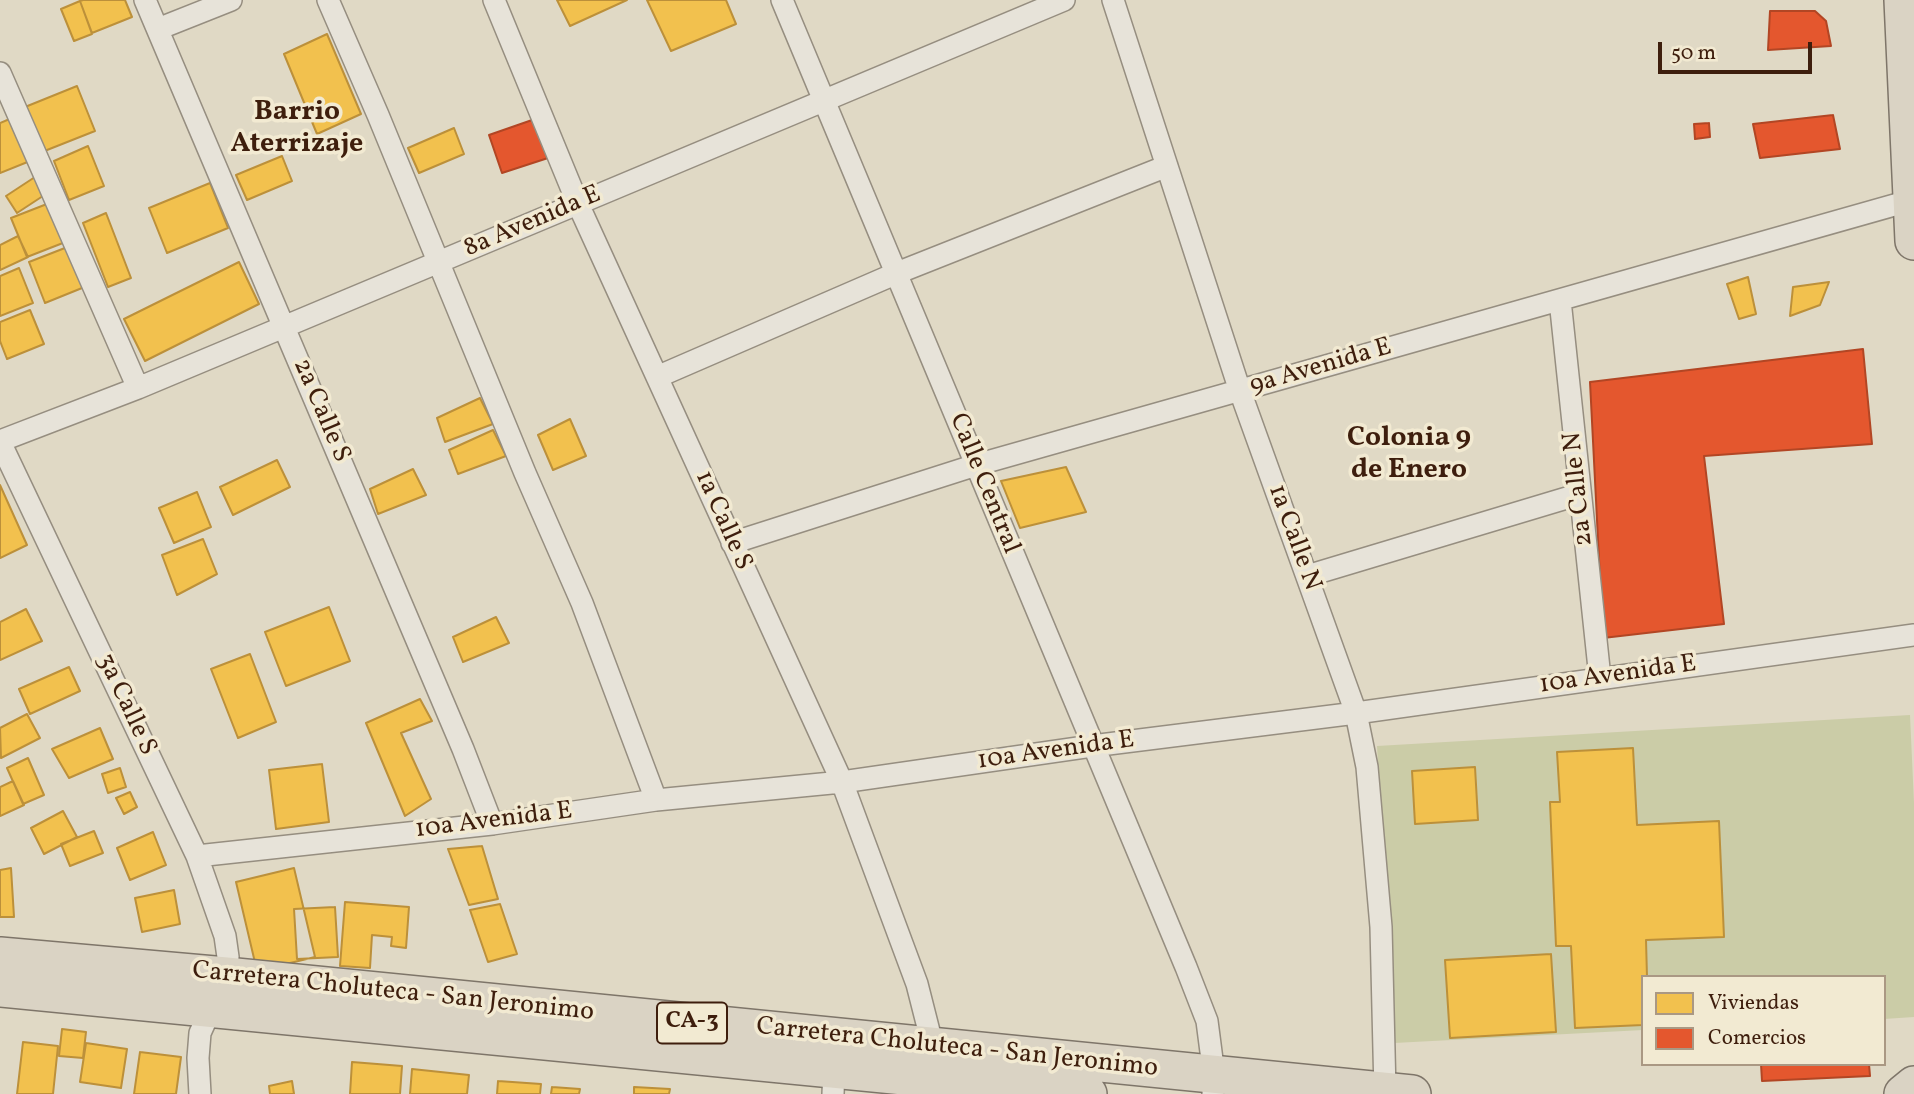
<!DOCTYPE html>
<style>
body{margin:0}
#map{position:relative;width:1914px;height:1094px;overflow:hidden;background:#e0d9c5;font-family:Vollkorn,serif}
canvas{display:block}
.legend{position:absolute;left:1641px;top:975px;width:245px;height:91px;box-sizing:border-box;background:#f2ead2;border:2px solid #aa9883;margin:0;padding:9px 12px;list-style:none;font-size:21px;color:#3e1e0d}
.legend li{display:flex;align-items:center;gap:14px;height:35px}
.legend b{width:35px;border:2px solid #aa9883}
.scale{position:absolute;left:1658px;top:42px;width:154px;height:32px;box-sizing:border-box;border:4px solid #3e1e0d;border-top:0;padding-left:9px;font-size:21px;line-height:24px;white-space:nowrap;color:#3e1e0d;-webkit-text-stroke:5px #f2ead2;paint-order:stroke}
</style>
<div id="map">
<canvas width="1914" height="1094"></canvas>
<ul class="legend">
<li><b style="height:19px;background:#f2c14e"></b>Viviendas</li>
<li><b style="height:19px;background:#e4572e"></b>Comercios</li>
</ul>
<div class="scale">50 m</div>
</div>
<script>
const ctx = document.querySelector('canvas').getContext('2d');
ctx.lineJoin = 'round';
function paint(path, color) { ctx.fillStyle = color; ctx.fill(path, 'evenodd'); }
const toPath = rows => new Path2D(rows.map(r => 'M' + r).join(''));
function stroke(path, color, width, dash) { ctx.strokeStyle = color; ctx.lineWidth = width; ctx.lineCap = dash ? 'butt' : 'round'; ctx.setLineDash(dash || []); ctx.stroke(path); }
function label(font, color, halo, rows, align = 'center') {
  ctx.font = font + ' Vollkorn,serif'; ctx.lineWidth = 7; ctx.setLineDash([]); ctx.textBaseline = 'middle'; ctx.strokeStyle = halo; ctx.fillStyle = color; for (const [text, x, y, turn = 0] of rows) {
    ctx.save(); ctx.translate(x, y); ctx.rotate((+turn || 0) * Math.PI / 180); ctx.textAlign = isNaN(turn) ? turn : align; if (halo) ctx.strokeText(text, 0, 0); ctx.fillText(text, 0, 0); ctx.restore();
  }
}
paint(toPath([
 [1910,715,1914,803,1914,1017,1884,1019,1884,977,1647,977,1646,940,1724,936,1637,825,1633,748,1558,752,1560,802,1550,803,1556,946,1571,946,1575,1028,1643,1025,1643,1030,1394,1043,1377,746]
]), '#cbcca7');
const homes = toPath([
 [83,0,125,0,132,17,92,33,80,1,83,0],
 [557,0,627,0,570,26,557,0],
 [647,0,726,0,736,24,671,51,647,0],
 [80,1,92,34,74,41,61,9,80,1],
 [327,34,361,114,317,134,284,54,327,34],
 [77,86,95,131,42,152,25,107,77,86],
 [12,118,30,161,0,173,0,123,12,118],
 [454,128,464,154,419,173,408,148,454,128],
 [88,146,104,186,69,200,54,161,88,146],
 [282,156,292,181,247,200,236,175,282,156],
 [38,175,49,192,17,213,6,196,38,175],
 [210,183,228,228,167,253,149,208,210,183],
 [52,202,68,241,27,257,11,218,52,202],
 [106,213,131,278,108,287,83,223,106,213],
 [18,236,28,257,0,270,0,245,18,236],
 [70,246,87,286,45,303,29,262,70,246],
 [239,262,259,304,145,361,124,319,239,262],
 [19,268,33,303,0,316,0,276,19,268],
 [1748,277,1756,314,1739,319,1727,284,1748,277],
 [1829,282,1820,305,1790,316,1793,287,1829,282],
 [30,310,44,344,7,359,0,341,0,322,30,310],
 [480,398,493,424,445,442,437,418,480,398],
 [570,419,586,456,553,470,538,435,570,419],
 [493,430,506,456,458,474,449,450,493,430],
 [277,460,290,487,233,515,220,487,277,460],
 [1066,467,1086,512,1020,528,1001,481,1066,467],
 [413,469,426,495,378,514,370,489,413,469],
 [0,485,27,545,0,558,0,485],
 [197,492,211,527,174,543,159,508,197,492],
 [203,539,217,574,177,595,162,555,203,539],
 [329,607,350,661,286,686,265,632,329,607],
 [26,609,42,641,0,660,0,622,26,609],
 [496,617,509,643,463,662,453,637,496,617],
 [250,654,276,722,238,738,211,669,250,654],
 [69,667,80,691,30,714,19,689,69,667],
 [420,699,432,721,401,733,431,799,405,816,366,723,420,699],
 [27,714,40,738,1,758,0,728,27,714],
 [100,728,113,759,69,778,52,749,100,728],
 [1633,748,1637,825,1719,821,1724,937,1646,940,1647,977,1643,977,1643,1025,1575,1028,1571,946,1556,946,1550,802,1560,802,1557,752,1633,748],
 [28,758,44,795,23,804,7,768,28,758],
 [322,764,329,822,276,829,269,770,322,764],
 [1475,767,1478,820,1415,824,1412,771,1475,767],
 [120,768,126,787,108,793,102,774,120,768],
 [13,781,24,805,0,816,0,787,13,781],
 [130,792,137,807,124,814,116,798,130,792],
 [63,811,77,837,44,854,31,828,63,811],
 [94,831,103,853,70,866,61,844,94,831],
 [153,832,166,865,130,880,117,848,153,832],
 [482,846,498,899,469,905,448,849,482,846],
 [11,868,14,917,0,917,0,870,11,868],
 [294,868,315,957,257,971,236,882,294,868],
 [174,890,180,924,142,932,135,898,174,890],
 [345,902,409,907,406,948,391,946,392,937,372,935,370,968,340,966,345,902],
 [500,904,517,954,488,962,470,910,500,904],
 [335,907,338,957,297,959,294,909,335,907],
 [1551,954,1556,1032,1450,1038,1445,960,1551,954],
 [62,1029,86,1032,83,1058,59,1056,62,1029],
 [23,1042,58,1046,53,1094,17,1094,23,1042],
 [86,1043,127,1049,121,1088,80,1082,86,1043],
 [140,1052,181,1057,176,1094,134,1094,140,1052],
 [352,1062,402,1066,400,1094,350,1094,352,1062],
 [412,1069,469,1075,467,1094,410,1094,412,1069],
 [292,1081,294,1094,270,1094,269,1086,292,1081],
 [498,1081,541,1084,540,1094,497,1094,498,1081],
 [552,1087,580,1089,579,1094,551,1094,552,1087],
 [634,1087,670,1089,669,1094,634,1094,634,1087]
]);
paint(homes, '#f2c14e');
stroke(homes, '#bc903a', 2);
const shops = toPath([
 [1770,11,1815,11,1826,21,1831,46,1768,50,1770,11],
 [1833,115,1840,149,1760,158,1753,124,1833,115],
 [535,119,548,158,502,173,489,135,535,119],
 [1709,123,1710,137,1695,139,1694,124,1709,123],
 [1863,349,1872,444,1704,456,1724,624,1603,638,1590,382,1863,349],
 [1761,1064,1869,1064,1870,1076,1762,1081,1761,1064]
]);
paint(shops, '#e4572e');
stroke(shops, '#b24624', 2);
const minor = toPath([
 [145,0,463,749,492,824],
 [328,0,378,115,525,473,582,603,656,800],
 [494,0,578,204,842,782,917,984,933,1047],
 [782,0,1186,967,1207,1021,1214,1075,1213,1094],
 [1113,0,1240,391,1356,713,1367,767,1381,927,1385,1092],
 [158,29,231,0],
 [0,73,138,388],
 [1560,300,1600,678],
 [657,377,897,273,1167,166],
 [0,441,138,388,1064,0],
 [0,442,197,856,225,936,228,957,226,976,200,1033,198,1058,200,1094],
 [732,543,976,465,1912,200],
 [1307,576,1580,494],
 [197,856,492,824,656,800,842,782,1092,746,1356,713,1914,635],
 [833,1094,834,1070]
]);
const trunk = toPath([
 [1903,0,1914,241],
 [0,956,226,976,1412,1094],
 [0,988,1088,1094],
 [1903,1094,1914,1085]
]);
stroke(minor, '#968e80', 24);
stroke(trunk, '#7e7569', 40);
stroke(minor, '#e7e3d9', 21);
stroke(trunk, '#dad3c4', 37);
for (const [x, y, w] of [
 [692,1023,70]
]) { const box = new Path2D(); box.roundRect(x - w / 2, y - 20.5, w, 41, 5); ctx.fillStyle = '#f2ead2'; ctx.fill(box); stroke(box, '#3e1e0d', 2); }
label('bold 24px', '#3e1e0d', null, [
 ["CA-3",692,1023]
]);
label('26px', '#3e1e0d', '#f2ead2', [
 ["8a Avenida E",533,223,-23],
 ["9a Avenida E",1321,368,-16],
 ["2a Calle S",320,411,67],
 ["Calle Central",983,484,68],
 ["2a Calle N",1580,489,-96],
 ["1a Calle S",722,521,66],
 ["1a Calle N",1293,538,70],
 ["10a Avenida E",1618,676,-8],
 ["3a Calle S",125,705,65],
 ["10a Avenida E",1056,752,-8],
 ["10a Avenida E",494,822,-7],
 ["Carretera Choluteca - San Jeronimo",393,993,6],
 ["Carretera Choluteca - San Jeronimo",957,1049,6]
]);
label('bold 28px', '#3e1e0d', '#f2ead2', [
 ["Barrio",297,114],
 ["Aterrizaje",297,146],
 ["Colonia 9",1409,440],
 ["de Enero",1409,472]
]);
</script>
